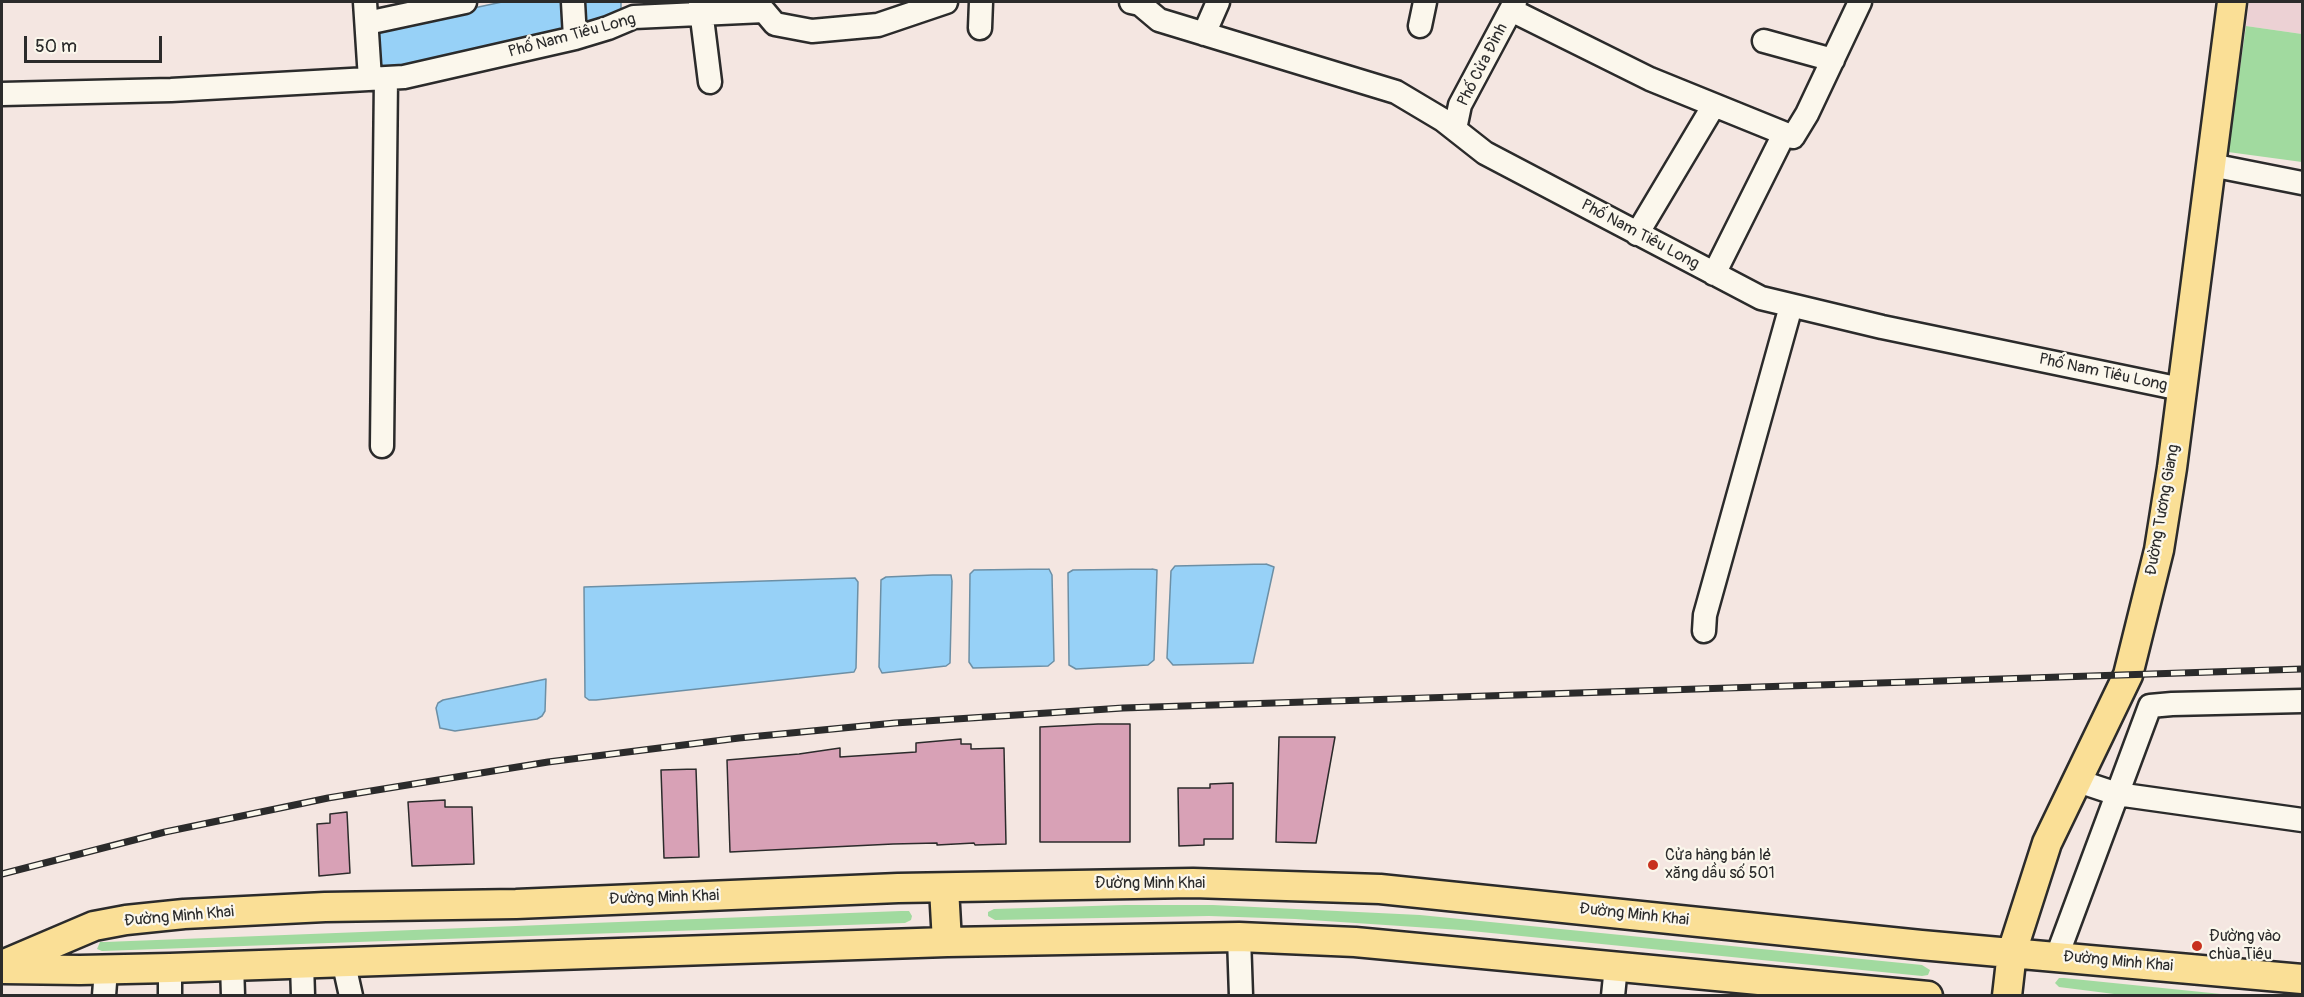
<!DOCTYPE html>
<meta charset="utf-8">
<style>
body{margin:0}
#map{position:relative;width:2304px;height:997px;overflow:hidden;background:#f4e6e1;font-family:Pangolin,sans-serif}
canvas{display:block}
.frame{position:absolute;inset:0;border:3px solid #2b2b2b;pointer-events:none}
.scale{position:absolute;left:24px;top:36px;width:138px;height:27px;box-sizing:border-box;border:3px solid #2b2b2b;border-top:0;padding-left:8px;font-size:18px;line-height:21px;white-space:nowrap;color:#2b2b2b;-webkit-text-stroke:4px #fbf7ec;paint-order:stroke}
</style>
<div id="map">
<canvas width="2304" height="997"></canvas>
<div class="frame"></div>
<div class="scale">50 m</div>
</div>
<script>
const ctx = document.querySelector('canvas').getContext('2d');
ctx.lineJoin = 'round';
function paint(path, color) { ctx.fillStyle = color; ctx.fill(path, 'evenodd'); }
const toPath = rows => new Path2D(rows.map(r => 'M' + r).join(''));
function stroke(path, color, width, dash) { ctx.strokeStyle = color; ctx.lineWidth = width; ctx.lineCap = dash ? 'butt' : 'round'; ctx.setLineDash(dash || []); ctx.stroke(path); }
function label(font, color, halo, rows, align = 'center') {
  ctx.font = font + ' Pangolin,sans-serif'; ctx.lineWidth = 4.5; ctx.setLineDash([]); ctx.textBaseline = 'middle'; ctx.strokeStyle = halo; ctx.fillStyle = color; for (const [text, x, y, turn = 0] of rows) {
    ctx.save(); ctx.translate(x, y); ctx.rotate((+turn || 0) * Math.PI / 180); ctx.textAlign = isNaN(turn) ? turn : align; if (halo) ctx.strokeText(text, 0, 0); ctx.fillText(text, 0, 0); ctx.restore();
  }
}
paint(toPath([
 [2249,2,2302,2,2302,34,2246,26]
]), '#ecd1d4');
paint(toPath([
 [2246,26,2302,34,2302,162,2228,152],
 [1125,905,1213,905,1420,915,1922,965,1930,970,1928,975,1922,976,1461,930,1295,919,1209,916,995,920,988,916,988,912,994,909],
 [901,911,909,911,912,916,911,920,905,923,300,944,102,951,97,949,100,942,105,942],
 [2059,978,2064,978,2231,995,2122,995,2059,987,2055,983]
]), '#a1da9f');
const water = toPath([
 [502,2,621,2,621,14,423,66,380,68,377,36,384,27,502,2],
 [1266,564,1274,567,1253,663,1173,665,1167,658,1171,571,1175,566,1266,564],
 [1049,569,1052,575,1054,661,1048,666,973,668,969,662,970,574,974,570,1049,569],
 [1152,569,1157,570,1154,660,1148,665,1076,669,1069,665,1068,573,1073,570,1152,569],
 [933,575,951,575,952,581,950,663,946,666,882,673,879,667,881,580,886,577,933,575],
 [855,578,858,582,856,668,854,672,596,700,589,700,585,697,584,587,855,578],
 [546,679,545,711,542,716,537,719,455,731,440,728,436,708,438,703,443,700,546,679]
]);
paint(water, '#97d1f7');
stroke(water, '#6c8fa5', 1.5);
const building = toPath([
 [1098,724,1130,724,1130,842,1040,842,1040,727,1098,724],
 [1279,737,1335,737,1316,843,1276,842,1279,737],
 [961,739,961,744,971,744,971,749,1004,748,1006,844,975,845,974,843,937,845,937,843,893,844,730,852,727,760,799,754,840,748,840,757,916,752,916,743,961,739],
 [696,769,699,857,664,858,661,770,696,769],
 [1233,783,1233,839,1204,839,1204,845,1179,846,1178,788,1210,788,1210,784,1233,783],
 [445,800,445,807,472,807,474,864,412,866,408,802,445,800],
 [347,812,350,873,319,876,317,824,330,823,330,814,347,812]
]);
paint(building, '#d8a1b6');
stroke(building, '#2b2b2b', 1.5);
const minor = toPath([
 [365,2,370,79],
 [573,2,575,38],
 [700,2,710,82],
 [1131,2,1140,4,1159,20,1396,92,1443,120,1485,153,1761,298,1882,327,2181,389],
 [1511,10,1650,79,1793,137,1807,114,1860,2],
 [367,23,465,2],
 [1420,26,1425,2],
 [980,28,981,2],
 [1204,34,1218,2],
 [1764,41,1833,60],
 [2,94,171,90,404,77,575,38,608,28,634,17,764,11,775,24,812,31,878,25,946,2],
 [1455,129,1460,105,1515,2],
 [2211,165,2302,183],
 [1637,234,1714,105],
 [1714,274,1784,134],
 [382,446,386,78],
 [1704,631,1705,615,1791,306],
 [2078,781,2117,794,2302,820],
 [1239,937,1241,996],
 [2057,956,2150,706,2172,704,2302,701],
 [343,960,351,996],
 [302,963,303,996],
 [232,964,233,996],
 [170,968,170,996],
 [104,996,106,969],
 [1613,996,1616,966]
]);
const major = toPath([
 [944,888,947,942],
 [2,965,94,926,126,920,184,914,325,907,516,904,898,888,1193,883,1380,889,1921,945,2302,979],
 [4,969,80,970,170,968,947,942,1239,937,1355,942,1928,996],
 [2007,996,2012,952,2047,843,2128,675,2159,550,2172,468,2232,2]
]);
stroke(minor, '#2b2b2b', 27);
stroke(major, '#2b2b2b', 33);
stroke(minor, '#fbf7ec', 22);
stroke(major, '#fadf96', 28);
const rail = toPath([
 [2,874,165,832,328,798,548,762,739,738,895,723,1123,708,2302,669]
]);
stroke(rail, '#2b2b2b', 7);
stroke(rail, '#fbf7ec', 4.5, [14]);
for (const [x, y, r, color] of [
 [1653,865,6,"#c8321e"],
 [2197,946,6,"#c8321e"]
]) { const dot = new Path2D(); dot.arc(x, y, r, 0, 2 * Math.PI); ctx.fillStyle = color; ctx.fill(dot); stroke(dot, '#fbf7ec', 2); }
label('16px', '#2b2b2b', '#fbf7ec', [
 ["Phố Nam Tiêu Long",572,36,-15],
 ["Phố Cửa Đình",1483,65,-63],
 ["Phố Nam Tiêu Long",1640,235,28],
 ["Phố Nam Tiêu Long",2103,373,12],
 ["Đường Tương Giang",2163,510,-80],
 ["Đường Minh Khai",1150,884],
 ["Đường Minh Khai",664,898,-2],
 ["Đường Minh Khai",1634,915,6],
 ["Đường Minh Khai",179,917,-5],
 ["Đường Minh Khai",2118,962,5]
]);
label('16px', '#2b2b2b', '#fbf7ec', [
 ["Cửa hàng bán lẻ",1665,856],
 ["xăng dầu số 501",1665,874],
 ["Đường vào",2209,937],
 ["chùa Tiêu",2209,955]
], 'left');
</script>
